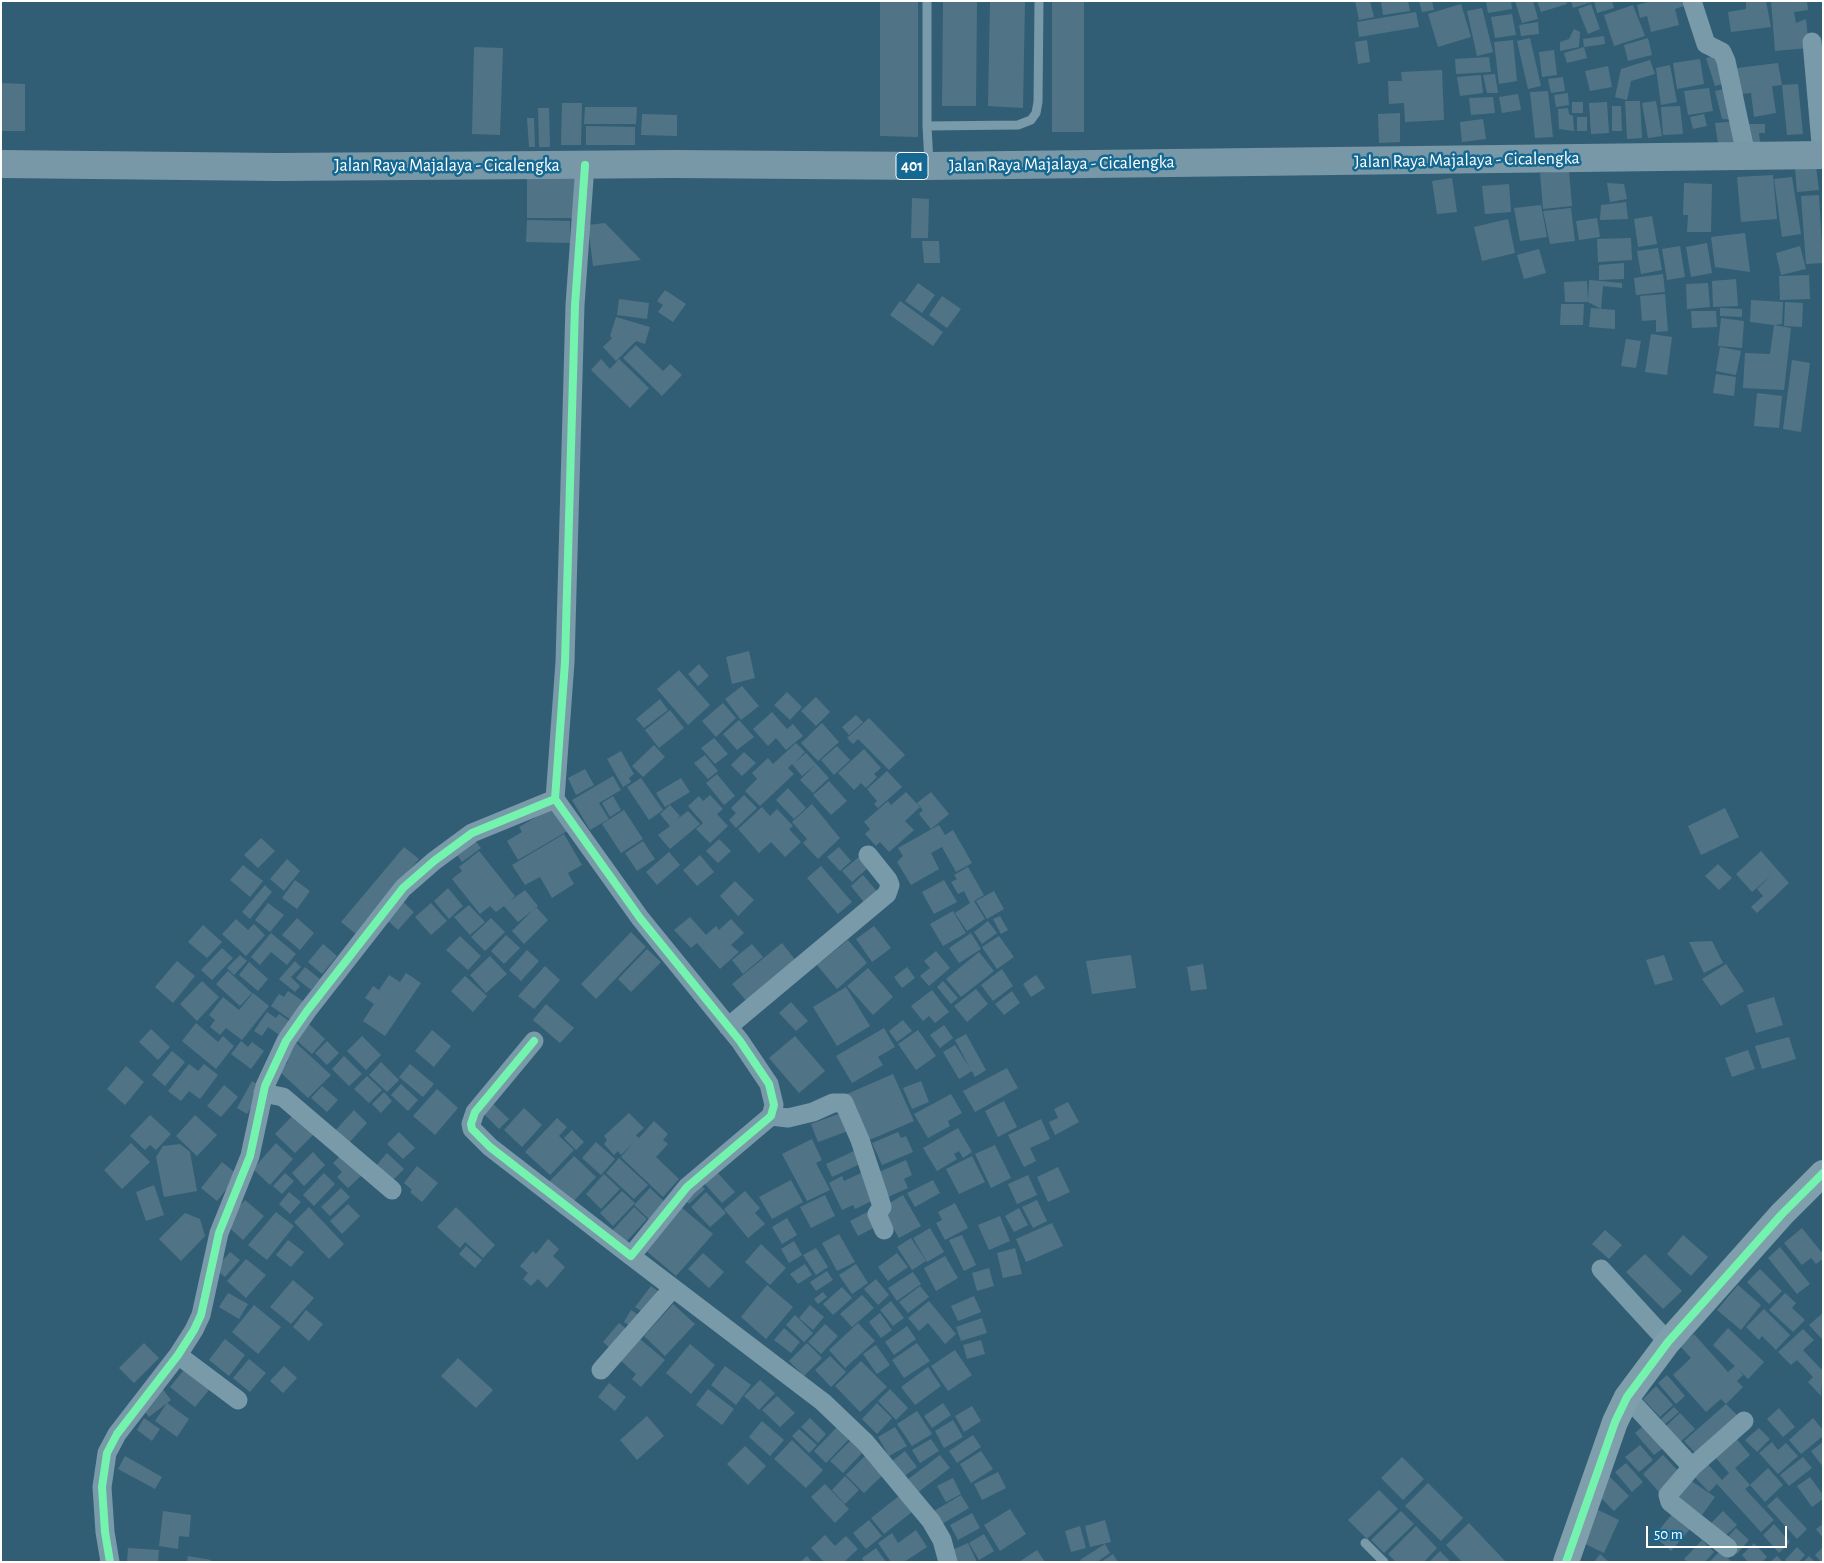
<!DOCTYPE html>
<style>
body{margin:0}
#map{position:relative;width:1824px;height:1563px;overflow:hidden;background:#315e75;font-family:"Alegreya Sans",sans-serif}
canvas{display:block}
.frame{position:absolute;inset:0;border:2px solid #fff;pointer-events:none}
.scale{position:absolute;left:1646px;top:1526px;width:141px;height:22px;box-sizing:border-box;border:2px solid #fff;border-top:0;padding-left:6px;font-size:15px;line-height:18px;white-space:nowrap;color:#fff;-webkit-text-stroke:4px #146892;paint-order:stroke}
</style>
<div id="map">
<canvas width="1824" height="1563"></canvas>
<div class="frame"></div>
<div class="scale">50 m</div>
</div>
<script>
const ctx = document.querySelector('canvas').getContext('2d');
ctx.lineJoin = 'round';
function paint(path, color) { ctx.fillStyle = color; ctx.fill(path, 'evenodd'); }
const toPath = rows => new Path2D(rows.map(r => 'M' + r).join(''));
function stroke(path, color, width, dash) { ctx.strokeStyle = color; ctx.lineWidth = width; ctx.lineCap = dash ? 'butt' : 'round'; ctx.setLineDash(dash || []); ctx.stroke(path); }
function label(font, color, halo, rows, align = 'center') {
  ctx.font = font + ' "Alegreya Sans",sans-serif'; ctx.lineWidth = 5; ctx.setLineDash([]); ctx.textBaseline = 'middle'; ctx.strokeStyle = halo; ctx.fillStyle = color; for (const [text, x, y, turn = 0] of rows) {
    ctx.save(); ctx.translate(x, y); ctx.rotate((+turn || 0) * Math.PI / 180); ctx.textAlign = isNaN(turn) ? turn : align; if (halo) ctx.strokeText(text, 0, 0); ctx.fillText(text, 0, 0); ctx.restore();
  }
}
paint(toPath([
 [880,1,918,1,918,137,880,136],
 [943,1,977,1,976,106,942,106],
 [990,1,1025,1,1023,108,988,106],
 [1052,1,1084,1,1084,132,1052,132],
 [1355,1,1370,1,1374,17,1359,20],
 [1381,1,1408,1,1410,11,1383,15],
 [1419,1,1432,1,1434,10,1422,12],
 [1486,1,1511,1,1512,9,1488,13],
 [1515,1,1533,1,1538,19,1522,23],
 [1537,1,1566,1,1567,4,1541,12],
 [1571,1,1592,1,1592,2,1573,8],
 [1594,1,1612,1,1614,8,1597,13],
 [1652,1,1682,1,1684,6,1675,9,1679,25,1651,32,1647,16,1640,18,1637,5],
 [1746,1,1766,1,1771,27,1731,32,1728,12,1746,9],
 [1771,1,1807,1,1808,10,1794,12,1796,23,1806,19,1809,48,1775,51],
 [1461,4,1471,37,1438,47,1428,14],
 [1591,4,1600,29,1588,34,1578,9],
 [1633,5,1645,36,1614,46,1604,15],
 [1482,8,1493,52,1477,56,1467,11],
 [1416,12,1419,27,1359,37,1357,22],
 [1512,14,1516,35,1495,38,1491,17],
 [1538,22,1539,34,1521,36,1519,25],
 [1574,29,1580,32,1579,47,1560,51,1560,42,1569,39],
 [1604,36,1605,44,1584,47,1583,39],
 [1530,38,1541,86,1528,89,1517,41],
 [1648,38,1652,55,1628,61,1624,45],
 [1367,40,1370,62,1358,64,1355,42],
 [1513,40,1517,81,1499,84,1494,42],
 [474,47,503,48,500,135,472,134],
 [1584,47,1587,58,1567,63,1564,53],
 [1554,50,1557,75,1542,77,1539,52],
 [1719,55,1727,83,1715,86,1706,58],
 [1489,57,1491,72,1456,74,1455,59],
 [1700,59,1704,84,1677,89,1673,63],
 [1650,60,1655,74,1631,81,1627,100,1615,97,1621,69],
 [1778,63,1782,85,1798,84,1803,134,1787,135,1782,85,1772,86,1776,113,1754,117,1751,93,1741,94,1737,68],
 [1670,65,1677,102,1661,105,1656,68],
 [1608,66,1612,87,1590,91,1585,71],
 [1442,70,1444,120,1405,122,1404,103,1389,104,1388,81,1402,81,1401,72],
 [1495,74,1498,93,1487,93,1483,75],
 [1481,75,1483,93,1460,96,1457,77],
 [1563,77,1565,91,1551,93,1548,79],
 [1,83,25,84,25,131,1,131],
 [1709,88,1713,111,1688,115,1684,91],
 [1728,88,1736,120,1722,119,1715,91],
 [1548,91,1553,137,1535,138,1530,92],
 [1568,93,1569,105,1556,107,1554,95],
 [1518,94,1521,110,1502,113,1499,97],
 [1493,97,1495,113,1471,115,1469,98],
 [1625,101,1640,101,1642,138,1627,139],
 [1656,101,1662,136,1648,138,1642,103],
 [1572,102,1583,102,1583,113,1572,113],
 [1607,102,1609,133,1591,134,1589,103],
 [562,103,582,103,581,145,561,145],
 [1612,106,1621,106,1622,131,1612,131],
 [1680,106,1683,134,1663,135,1661,107],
 [585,107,637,107,636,124,584,124],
 [538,108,549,108,550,147,539,147],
 [1568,108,1569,114,1573,116,1574,131,1559,129,1558,109],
 [1400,113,1400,142,1379,143,1378,114],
 [642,114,677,115,677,136,641,135],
 [1704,114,1707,126,1693,129,1690,117],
 [1577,117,1587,117,1587,131,1577,131],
 [527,118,534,118,535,147,529,147],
 [1483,119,1486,139,1462,142,1460,122],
 [1737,121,1740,141,1718,144,1715,123],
 [1748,124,1765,124,1765,133,1759,133,1760,142,1748,142],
 [586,126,635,127,635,145,586,145],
 [1816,166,1819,190,1797,192,1795,168],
 [1569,171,1572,206,1543,209,1540,173],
 [1773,175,1777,219,1741,222,1737,177],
 [1792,177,1801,234,1782,237,1774,179],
 [527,178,575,178,575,218,527,218],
 [1452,178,1457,212,1437,214,1432,181],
 [1607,183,1624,184,1627,199,1610,202],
 [1684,183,1712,184,1711,232,1687,232,1688,215,1683,215],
 [1509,184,1511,212,1485,214,1482,186],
 [1819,195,1823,263,1806,264,1801,196],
 [912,198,929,199,928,238,911,238],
 [1626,202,1628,219,1600,220,1601,205],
 [1541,205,1547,237,1520,241,1514,208],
 [1571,208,1575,241,1550,244,1543,211],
 [1652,216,1657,244,1638,247,1634,219],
 [1597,218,1600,237,1579,240,1576,221],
 [1508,219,1515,253,1482,261,1474,227],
 [527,220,570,221,570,243,526,242],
 [605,223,641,260,593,266,588,225],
 [1745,233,1750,272,1715,267,1711,237],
 [1631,238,1632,260,1598,262,1597,239],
 [922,241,939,241,940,263,924,263],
 [1707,243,1712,273,1691,277,1686,247],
 [1680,246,1685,277,1667,280,1662,249],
 [1800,246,1806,269,1781,275,1776,253],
 [1658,248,1662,270,1641,274,1637,251],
 [1539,249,1546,273,1524,279,1517,255],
 [1624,263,1624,279,1599,280,1599,265],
 [1663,274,1665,292,1636,295,1634,278],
 [1809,275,1810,299,1780,300,1779,276],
 [1736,279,1738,306,1713,307,1712,281],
 [1589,280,1622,283,1622,288,1603,286,1601,309,1588,302,1565,302,1564,282,1587,281,1588,302],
 [918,283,935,295,922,313,905,301],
 [1708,283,1710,307,1687,309,1686,284],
 [665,290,686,304,673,322,658,312,663,305,657,301],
 [1665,294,1668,331,1656,332,1656,320,1642,321,1640,296],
 [942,296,961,309,947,328,929,315],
 [619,299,649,303,647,319,617,315],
 [1751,300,1783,302,1782,324,1774,325,1750,322],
 [900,301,943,332,933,346,890,315],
 [1785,302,1803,303,1802,327,1784,326],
 [1561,304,1584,304,1583,325,1560,325],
 [1591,308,1615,310,1615,329,1589,327],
 [1720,308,1742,309,1742,317,1720,316],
 [1691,311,1716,311,1717,327,1692,328],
 [616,317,650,327,645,344,636,341,616,361,603,347,612,338,610,336],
 [1721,318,1744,321,1742,348,1718,346],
 [1774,325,1791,328,1784,390,1743,388,1745,353,1770,354],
 [1651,334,1672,337,1667,375,1645,372],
 [1626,339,1641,341,1636,368,1621,366],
 [636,345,663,371,670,364,682,375,662,396,623,358],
 [1720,347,1741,351,1736,375,1716,371],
 [601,359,610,369,619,359,649,388,630,408,591,370],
 [1792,360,1810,363,1801,432,1783,429],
 [1716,374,1736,377,1734,396,1713,393],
 [1757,393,1782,396,1779,428,1754,426],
 [749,651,755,678,732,684,726,657],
 [699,664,709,676,698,686,688,674],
 [679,670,710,705,688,725,657,689],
 [742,686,759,706,741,720,725,699],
 [787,692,802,707,790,720,774,705],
 [816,697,830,712,816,726,801,711],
 [660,699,668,710,644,728,636,719],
 [723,703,736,718,716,737,702,721],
 [670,710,684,728,659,748,645,730],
 [772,712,787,729,793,724,803,736,786,750,776,738,768,746,753,729],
 [856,715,863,722,849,735,842,727],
 [869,718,905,755,889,770,858,739,853,744,847,738],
 [739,720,754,737,737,750,723,734],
 [822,723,839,742,818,761,801,743],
 [714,738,728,754,715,764,701,748],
 [796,743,805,752,794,763,806,753,829,778,813,793,800,780,815,765,802,776,792,764,788,768,794,774,760,806,745,791,757,779,752,773,768,758,773,764],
 [654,745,665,757,643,777,632,766],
 [837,746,850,760,834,775,821,760],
 [864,749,881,768,874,774,877,777,866,788,861,783,854,790,838,773],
 [621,751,634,774,629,778,631,782,623,787,607,759],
 [744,752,756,763,742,776,731,765],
 [705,755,718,771,708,779,694,763],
 [585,769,594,785,576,795,568,778],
 [887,771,902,787,878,808,874,804,877,801,867,789],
 [717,774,735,796,724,805,706,783],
 [613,776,621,790,599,803,609,819,590,830,572,800],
 [641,778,663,810,649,820,627,787],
 [681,778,690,792,665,807,656,793],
 [829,781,847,801,831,815,813,795],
 [788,788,806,808,794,819,776,800],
 [906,792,920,807,905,821,914,830,889,852,880,842,876,846,865,834,870,829,864,822,888,801,891,805],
 [931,792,949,814,931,829,919,814,923,810,917,803],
 [710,795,723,809,717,814,728,826,710,843,696,829,703,823,688,806,699,796,703,801],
 [744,795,757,808,736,828,729,820,736,813,731,808],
 [613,796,621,810,610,817,602,803],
 [812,804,840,838,818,859,803,843,807,839,792,822],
 [670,805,680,816,676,820,688,811,700,824,670,849,658,835,670,826,660,814],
 [555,806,569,830,518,860,507,841,522,832,519,827],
 [762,807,770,816,777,809,793,826,789,829,801,842,785,857,771,842,759,853,738,829],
 [1725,808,1739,837,1701,855,1688,826],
 [624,810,643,839,621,853,602,824],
 [939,825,945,835,953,830,972,863,956,872,942,847,931,853,939,869,911,885,897,862,903,856,898,848],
 [564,834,582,865,568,873,574,884,552,898,540,877,525,885,512,865],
 [261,838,275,851,258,868,244,855],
 [473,838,481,848,462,862,455,852],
 [719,839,731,851,718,863,706,851],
 [643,841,655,859,637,871,625,853],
 [404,847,419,859,356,934,341,922],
 [839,847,851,861,840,871,827,857],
 [479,851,515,896,510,901,525,890,538,906,518,922,504,906,496,912,490,906,480,914,452,879,462,871,459,867],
 [1761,851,1789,883,1757,913,1751,907,1763,896,1757,889,1772,875,1752,892,1736,874],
 [669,852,680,865,657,885,646,872],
 [700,855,714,872,697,886,683,870],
 [860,856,869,867,852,882,842,871],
 [287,859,300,871,284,891,270,879],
 [1718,864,1732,878,1719,890,1705,876],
 [243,865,263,881,250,897,230,880],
 [821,866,852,902,838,914,807,878],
 [968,867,984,895,974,901,985,919,967,931,955,913,970,903,964,891,958,894,951,882,957,879,954,875],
 [863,875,880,895,867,906,851,886],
 [295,880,310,891,297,909,282,898],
 [944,880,957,902,934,914,922,892],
 [735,881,754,900,738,916,720,896],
 [265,885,272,892,250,919,242,912],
 [448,888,463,906,449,919,434,901],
 [994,891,1004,909,987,919,976,901],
 [400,899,414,912,398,930,384,917],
 [268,903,284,915,270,932,255,920],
 [431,903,447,921,431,935,415,917],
 [469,905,485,922,470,935,454,917],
 [536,907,548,920,524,944,512,931],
 [953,911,966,933,943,946,930,924],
 [1000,916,1008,930,1001,934,993,919],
 [690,917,706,935,716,926,719,930,731,919,744,933,731,945,739,952,720,969,697,943,691,948,674,930],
 [297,918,314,933,300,950,282,935],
 [491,918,505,932,485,951,471,937],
 [236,919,248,930,254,924,265,935,246,956,222,934],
 [988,921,997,933,982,944,974,932],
 [203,925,222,942,207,958,188,942],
 [874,926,891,948,872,962,856,939],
 [631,932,646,947,596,999,581,984],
 [271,933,296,954,287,965,271,952,260,965,251,957],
 [971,933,981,949,959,963,949,948],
 [506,935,520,948,504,964,491,951],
 [460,936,481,956,468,970,446,950],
 [999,936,1014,957,997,969,982,947],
 [848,940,867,963,837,989,817,965],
 [1712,941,1723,963,1704,973,1689,942],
 [782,943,797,962,748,1003,732,984],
 [323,944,337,956,322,974,308,962],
 [752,944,763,957,743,974,732,960],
 [222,948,233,958,212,980,201,970],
 [647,949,661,962,631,992,618,979],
 [527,950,539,961,521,981,509,970],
 [936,951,950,968,929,986,920,976,930,968,924,961],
 [979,952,994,971,961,997,946,979],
 [240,955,247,961,234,975,227,968],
 [1131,955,1136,988,1092,994,1086,961],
 [1664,955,1673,980,1655,985,1646,960],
 [490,956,507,974,486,993,470,975],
 [177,961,195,976,173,1003,155,987],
 [295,961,301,967,291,977,300,986,295,992,279,979],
 [249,962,268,979,258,991,239,975],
 [1203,964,1207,989,1191,991,1187,967],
 [1726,964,1744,991,1721,1006,1702,979],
 [545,966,560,980,534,1009,518,996],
 [305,967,320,979,311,990,296,978],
 [907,967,915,978,902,988,894,977],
 [868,968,893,997,873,1015,847,986],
 [1002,969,1013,986,993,1001,981,985],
 [228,971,252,993,240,1006,216,984],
 [406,973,421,983,385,1036,363,1021,374,1004,365,998,373,986,379,990,389,975,400,982],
 [1036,975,1045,988,1031,997,1023,984],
 [465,976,487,996,473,1012,451,991],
 [202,981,219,997,197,1021,180,1004],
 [943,981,958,998,951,1004,937,987],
 [846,987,870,1026,837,1046,813,1007],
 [976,989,988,1004,967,1022,954,1006],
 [932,990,949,1012,935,1023,929,1016,923,1021,911,1006],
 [288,991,303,1001,291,1020,271,1006,279,994,284,997],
 [1012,991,1020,1003,1004,1015,995,1004],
 [253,993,269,1006,242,1040,226,1028,220,1035,210,1027,215,1020,209,1015,223,997,239,1010],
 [1774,997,1783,1025,1756,1033,1747,1005],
 [791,1002,808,1021,796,1031,779,1013],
 [546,1004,574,1028,560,1043,533,1020],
 [267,1012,276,1018,279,1014,292,1023,282,1037,268,1027,262,1036,254,1031],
 [903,1020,912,1031,897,1042,889,1031],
 [196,1023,218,1042,223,1036,234,1046,216,1069,182,1041],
 [309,1024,325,1039,312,1054,295,1039],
 [944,1025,953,1038,940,1048,930,1035],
 [884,1028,895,1047,878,1057,883,1065,852,1083,836,1056],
 [151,1029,170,1047,158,1060,139,1042],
 [432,1030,451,1046,434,1067,415,1051],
 [918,1030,936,1056,916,1070,898,1044],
 [966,1034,986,1070,975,1077,972,1071,959,1079,943,1052,955,1045,970,1068,955,1040],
 [362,1036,381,1055,366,1070,347,1051],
 [795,1036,825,1071,799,1093,769,1058],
 [1789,1037,1796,1059,1762,1069,1755,1046],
 [241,1041,248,1047,252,1042,264,1051,251,1069,231,1054],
 [327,1041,339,1053,327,1065,315,1053],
 [295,1042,331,1075,308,1098,279,1071,288,1062,282,1056],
 [1748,1050,1755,1069,1732,1077,1725,1058],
 [172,1051,185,1062,165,1086,152,1075],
 [344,1056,362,1074,349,1086,332,1069],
 [381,1062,399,1080,387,1092,369,1075],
 [189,1064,198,1071,204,1064,218,1075,200,1099,189,1091,181,1101,168,1091],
 [410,1064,434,1084,423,1097,399,1077],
 [126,1066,144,1082,125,1105,107,1089],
 [1007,1068,1018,1088,975,1112,963,1091],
 [893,1074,914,1121,867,1141,847,1094],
 [367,1076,382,1090,369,1103,354,1089],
 [252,1081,263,1088,247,1114,237,1108],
 [921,1081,929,1102,912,1109,903,1088],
 [401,1084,418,1100,408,1111,391,1095],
 [224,1085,238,1097,221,1117,207,1106],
 [322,1086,338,1100,327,1112,311,1098],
 [437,1089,458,1108,435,1135,413,1116],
 [384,1092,392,1101,381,1113,372,1104],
 [951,1094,962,1113,948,1121,950,1126,928,1138,914,1114],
 [1004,1101,1017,1127,998,1137,985,1111],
 [1068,1102,1079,1122,1055,1135,1049,1122,1058,1118,1054,1109],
 [492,1103,509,1119,499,1129,482,1112],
 [524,1108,542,1125,522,1147,504,1130],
 [354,1110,367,1123,346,1146,333,1133],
 [296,1112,316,1132,295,1153,275,1134],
 [629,1113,644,1128,636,1135,639,1138,654,1121,668,1134,663,1140,668,1144,656,1157,679,1179,663,1197,621,1157,633,1143,621,1155,618,1151,614,1155,604,1144,607,1140,604,1136],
 [841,1113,848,1131,818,1142,811,1124],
 [150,1115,171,1134,156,1150,150,1145,145,1150,130,1136],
 [195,1115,217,1135,197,1156,176,1136],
 [557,1118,567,1127,559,1136,574,1150,550,1175,525,1152],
 [1041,1119,1050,1139,1030,1148,1036,1161,1024,1167,1008,1135],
 [958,1128,972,1152,963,1158,959,1151,954,1154,957,1159,937,1171,923,1148],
 [572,1130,584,1142,576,1150,564,1138],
 [399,1132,415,1148,403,1159,387,1144],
 [898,1132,901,1138,906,1136,913,1152,882,1165,872,1143],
 [812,1139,822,1160,816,1163,830,1190,807,1201,782,1154],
 [596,1142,615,1159,601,1175,582,1158],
 [131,1143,150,1162,122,1189,104,1170],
 [276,1143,293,1159,270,1185,253,1169],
 [180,1144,190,1152,197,1191,164,1197,156,1157,163,1146],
 [995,1145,1011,1178,991,1188,975,1154],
 [854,1151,860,1164,832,1177,826,1164],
 [313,1152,325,1165,304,1186,292,1173],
 [343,1153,363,1174,348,1188,337,1177,342,1172,333,1163],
 [387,1153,404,1169,390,1183,374,1168],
 [574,1156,596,1177,570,1205,547,1184],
 [972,1156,985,1182,959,1194,946,1169],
 [619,1158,648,1185,634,1199,606,1173],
 [906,1160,912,1175,904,1179,908,1188,888,1197,877,1173],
 [222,1162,238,1175,217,1201,201,1188],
 [417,1166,438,1183,422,1202,410,1192,412,1190,404,1183],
 [1058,1167,1070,1192,1048,1202,1037,1177],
 [716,1171,735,1192,722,1203,703,1182],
 [863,1172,876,1199,855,1209,853,1205,842,1210,829,1183,842,1176,844,1181],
 [285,1173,294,1181,282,1194,273,1186],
 [324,1173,335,1184,314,1206,303,1195],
 [604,1174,620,1189,601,1209,586,1194],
 [1028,1175,1037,1195,1017,1204,1008,1184],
 [791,1180,803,1202,772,1219,759,1197],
 [933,1180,940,1193,915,1207,907,1193],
 [699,1183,705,1189,689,1204,683,1198],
 [154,1185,164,1215,146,1221,136,1192],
 [341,1188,350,1197,330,1216,321,1207],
 [650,1188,666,1203,650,1220,634,1205],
 [622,1191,635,1203,613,1226,600,1213],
 [745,1191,760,1208,755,1213,765,1224,748,1238,724,1209],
 [289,1192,301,1202,290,1214,279,1204],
 [706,1192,726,1213,710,1227,691,1207],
 [825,1195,835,1216,811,1228,800,1207],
 [903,1195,921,1226,899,1238,883,1211,886,1205],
 [245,1200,264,1216,243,1240,225,1224],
 [1037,1200,1047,1221,1033,1228,1022,1207],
 [955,1203,968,1228,945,1240,936,1223,942,1220,938,1212],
 [348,1204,360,1216,342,1234,330,1221],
 [309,1207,344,1244,329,1259,294,1222],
 [456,1207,495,1245,483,1258,465,1242,460,1248,437,1227],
 [634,1207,647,1219,625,1243,612,1231],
 [681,1207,713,1234,676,1276,644,1249],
 [1019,1208,1028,1225,1014,1232,1005,1216],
 [871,1210,879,1225,858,1236,850,1221],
 [276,1212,294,1226,267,1260,248,1245],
 [185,1213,200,1219,205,1236,181,1261,159,1239],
 [1000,1216,1010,1241,989,1250,978,1225],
 [787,1218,797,1235,782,1244,772,1227],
 [1052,1223,1063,1246,1026,1262,1016,1239],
 [930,1228,944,1252,927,1262,913,1238],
 [1802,1228,1823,1254,1823,1259,1816,1264,1811,1258,1802,1265,1784,1243],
 [1605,1230,1622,1245,1609,1259,1592,1244],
 [839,1234,855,1262,837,1271,822,1243],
 [962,1235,976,1265,964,1271,949,1240],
 [1683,1235,1708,1257,1691,1276,1667,1254],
 [911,1238,926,1261,912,1270,897,1247],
 [548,1239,559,1249,553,1256,565,1267,547,1288,538,1279,531,1286,523,1279,528,1273,520,1266,533,1251,536,1254],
 [288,1240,304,1252,291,1267,276,1255],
 [794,1241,802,1255,789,1263,781,1249],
 [761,1244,786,1268,770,1285,745,1262],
 [466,1246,482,1260,475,1268,459,1254],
 [1780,1247,1810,1284,1797,1294,1768,1258],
 [816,1248,828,1267,816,1275,803,1255],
 [1015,1248,1022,1274,1003,1278,997,1253],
 [230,1252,240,1260,225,1277,215,1269],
 [703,1253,724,1272,709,1288,688,1269],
 [897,1253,908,1267,888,1281,878,1267],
 [1645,1254,1682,1291,1663,1309,1626,1272],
 [945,1256,958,1278,936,1291,924,1268],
 [246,1259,266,1275,246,1298,227,1281],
 [805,1264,812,1275,798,1284,790,1274],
 [856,1264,868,1283,852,1294,839,1275],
 [989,1268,994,1286,977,1291,972,1273],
 [1760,1269,1782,1291,1769,1304,1747,1282],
 [827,1271,833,1280,816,1291,810,1282],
 [913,1272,921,1284,897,1301,888,1288],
 [876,1279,889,1295,878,1305,864,1289],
 [293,1280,314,1298,291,1324,270,1307],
 [767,1285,793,1307,766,1339,741,1317],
 [1738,1285,1761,1305,1741,1330,1717,1310],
 [651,1286,662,1294,647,1315,635,1307],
 [920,1286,929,1297,908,1313,899,1302],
 [842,1287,852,1298,833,1315,823,1304],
 [823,1292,827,1297,818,1304,814,1299],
 [228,1293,248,1304,239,1319,219,1307],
 [1785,1293,1796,1303,1792,1308,1805,1320,1793,1332,1769,1310],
 [862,1295,874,1308,852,1327,840,1314],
 [974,1296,981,1312,958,1321,951,1306],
 [891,1301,904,1318,893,1326,880,1310],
 [929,1301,956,1334,945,1344,928,1323,919,1331,908,1318],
 [673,1304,695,1324,665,1356,644,1336],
 [254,1305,281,1327,258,1354,232,1332],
 [810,1305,824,1317,813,1330,799,1318],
 [1764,1309,1790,1335,1776,1350,1762,1336,1759,1340,1746,1327],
 [306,1310,323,1324,309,1341,293,1327],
 [631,1310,643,1318,636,1330,624,1322],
 [880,1313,892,1330,881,1338,869,1322],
 [1823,1313,1823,1338,1822,1339,1809,1325],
 [795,1315,813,1333,804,1342,786,1325],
 [982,1318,987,1333,961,1341,956,1327],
 [619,1323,632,1333,615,1353,603,1342],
 [858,1323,875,1341,845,1368,829,1350],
 [825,1324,838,1336,821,1354,808,1342],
 [907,1326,916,1339,894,1355,885,1342],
 [784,1328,800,1342,791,1353,774,1340],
 [1728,1328,1764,1362,1748,1379,1737,1368,1743,1375,1737,1381,1743,1387,1726,1404,1721,1399,1706,1412,1673,1375,1691,1358,1680,1346,1694,1334,1728,1372,1735,1366,1713,1345],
 [1803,1329,1814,1340,1803,1350,1821,1369,1823,1368,1821,1396,1808,1382,1813,1377,1797,1360,1791,1365,1778,1352],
 [225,1339,245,1355,229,1376,209,1360],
 [640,1339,665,1360,641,1387,632,1379,636,1374,621,1361],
 [981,1340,985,1354,967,1359,963,1345],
 [144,1343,159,1358,134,1383,119,1368],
 [807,1343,822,1358,804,1376,789,1361],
 [917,1343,930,1361,904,1378,892,1360],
 [690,1344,715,1365,691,1394,666,1373],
 [876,1345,890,1365,877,1374,863,1354],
 [955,1350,972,1375,948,1391,931,1366],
 [830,1356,846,1372,831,1387,815,1370],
 [458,1358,493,1390,476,1408,441,1376],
 [249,1359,266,1373,250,1392,233,1378],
 [861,1361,887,1387,860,1412,835,1386],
 [188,1365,213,1385,195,1407,170,1387],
 [284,1366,297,1378,283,1393,270,1381],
 [725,1366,751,1385,736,1405,711,1385],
 [928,1367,941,1386,915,1405,901,1387],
 [1667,1375,1685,1396,1676,1404,1658,1383],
 [760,1380,775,1393,759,1410,744,1396],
 [609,1383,626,1397,615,1411,598,1397],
 [1656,1386,1673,1405,1660,1417,1643,1399],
 [162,1388,171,1400,149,1417,140,1406],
 [708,1389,734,1409,722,1425,696,1405],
 [890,1389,908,1408,896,1420,878,1401],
 [777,1396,795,1413,780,1427,762,1410],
 [167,1403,189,1419,177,1437,155,1421],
 [877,1403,892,1418,877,1434,862,1419],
 [943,1403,951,1415,932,1428,924,1416],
 [1726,1404,1739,1417,1695,1453,1684,1441],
 [972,1406,981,1421,964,1432,955,1416],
 [1674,1407,1679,1412,1665,1424,1661,1419],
 [1779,1408,1795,1427,1783,1437,1767,1419],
 [917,1411,932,1434,912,1446,897,1424],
 [1680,1413,1695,1429,1680,1442,1665,1427],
 [647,1416,664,1436,637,1460,620,1440],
 [144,1418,160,1429,152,1441,137,1430],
 [810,1418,826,1434,818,1443,801,1427],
 [1813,1418,1823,1430,1823,1436,1801,1454,1789,1440],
 [953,1420,963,1437,944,1448,935,1431],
 [762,1421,784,1440,770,1456,749,1437],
 [1648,1422,1667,1445,1654,1455,1635,1433],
 [838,1426,851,1437,826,1463,814,1451],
 [895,1427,907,1446,889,1456,878,1437],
 [1759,1428,1770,1439,1757,1452,1745,1440],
 [799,1429,817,1445,809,1453,792,1436],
 [973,1435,981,1447,957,1463,949,1451],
 [1735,1437,1750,1455,1735,1468,1750,1485,1745,1489,1774,1520,1761,1532,1717,1484,1709,1492,1691,1473,1705,1461,1722,1480,1729,1473,1714,1456],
 [931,1439,939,1451,920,1463,912,1450],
 [792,1440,823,1470,806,1488,774,1459],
 [851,1440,863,1452,843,1473,830,1461],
 [1772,1442,1778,1450,1786,1443,1798,1456,1778,1474,1759,1453],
 [1823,1442,1823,1467,1811,1451],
 [1640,1445,1653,1460,1639,1472,1625,1457],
 [745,1446,766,1466,748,1485,727,1464],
 [905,1451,917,1467,903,1477,891,1462],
 [981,1451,993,1469,971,1483,960,1464],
 [867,1454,885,1473,864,1493,846,1475],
 [940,1455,950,1468,917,1493,907,1480],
 [1663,1455,1680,1473,1659,1492,1643,1474],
 [125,1456,162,1477,155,1489,118,1469],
 [1402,1457,1424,1479,1403,1500,1381,1478],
 [1803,1457,1812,1468,1789,1486,1780,1475],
 [1626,1463,1643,1482,1632,1492,1615,1472],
 [1768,1468,1783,1485,1765,1502,1750,1485],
 [998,1472,1006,1488,982,1500,974,1484],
 [845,1476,859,1490,845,1504,832,1490],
 [1609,1476,1629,1496,1614,1511,1594,1491],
 [1810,1477,1823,1495,1823,1499,1812,1507,1797,1486],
 [953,1478,961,1494,946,1502,937,1486],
 [1690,1480,1715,1497,1702,1515,1677,1498],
 [1428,1483,1463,1518,1441,1541,1405,1506],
 [825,1484,849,1509,835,1523,811,1497],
 [1379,1490,1398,1509,1367,1539,1348,1520],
 [961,1495,969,1508,942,1524,934,1511],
 [899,1496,912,1512,884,1534,871,1518],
 [1777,1497,1807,1529,1797,1539,1767,1506],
 [1010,1509,1026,1534,1000,1551,984,1525],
 [1596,1509,1619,1520,1604,1553,1581,1542],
 [163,1511,191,1515,189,1537,179,1536,178,1549,159,1546],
 [1401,1511,1414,1524,1384,1553,1371,1540],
 [1723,1511,1737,1525,1724,1537,1711,1523],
 [972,1513,980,1528,958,1540,950,1525],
 [1673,1513,1690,1529,1671,1551,1654,1536],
 [869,1520,882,1536,866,1549,853,1533],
 [1105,1520,1111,1542,1090,1547,1085,1526],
 [1469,1523,1506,1562,1462,1562,1446,1545],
 [1774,1524,1790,1542,1779,1553,1763,1535],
 [1823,1524,1823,1538,1816,1529],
 [1080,1526,1086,1548,1071,1552,1065,1531],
 [1416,1526,1437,1548,1424,1562,1396,1562,1388,1554],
 [1736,1528,1749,1540,1737,1554,1724,1541],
 [916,1530,927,1547,904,1562,891,1562,878,1543,892,1533,898,1543],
 [984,1534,994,1551,979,1560,969,1543],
 [825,1535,835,1546,846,1536,858,1549,844,1562,824,1562,811,1548],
 [1702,1540,1714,1552,1705,1562,1687,1562,1684,1559],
 [968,1543,977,1562,958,1562,952,1550],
 [1754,1543,1767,1557,1762,1562,1748,1562,1742,1555],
 [1105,1544,1110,1553,1097,1562,1082,1562,1080,1560],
 [1797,1547,1805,1555,1799,1562,1787,1562,1785,1560],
 [1823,1547,1823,1562,1821,1562,1815,1555],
 [128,1548,159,1550,158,1562,127,1562],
 [876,1548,886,1562,864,1562,862,1558],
 [1037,1550,1045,1562,1019,1562],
 [1440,1551,1451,1562,1429,1562],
 [1720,1551,1732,1562,1709,1562],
 [1113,1554,1118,1562,1101,1562],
 [1600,1554,1609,1562,1594,1562],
 [188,1556,211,1560,211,1562,187,1562],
 [807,1556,812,1562,800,1562],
 [1777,1556,1783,1562,1770,1562],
 [1809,1556,1815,1562,1803,1562]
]), '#507486');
stroke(toPath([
 [927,1,927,126,929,163],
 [927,126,1018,125,1031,120,1036,113,1038,102,1039,1],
 [1365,1543,1384,1562]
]), '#799aa8', 9);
stroke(toPath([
 [1692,1,1706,44,1722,52,1726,61,1746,155],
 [1812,42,1822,155],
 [728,1027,887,894,890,885,888,880,868,855],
 [534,1041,475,1112,471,1124,472,1129,490,1147,631,1256,687,1187,771,1116,774,1105,769,1084,740,1041,640,918,555,799,565,662,575,305,585,165],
 [263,1093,283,1097,392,1190],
 [771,1116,788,1118,813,1112,833,1103,844,1103,860,1140,878,1194,882,1207,877,1214,884,1230],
 [631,1256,823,1402,866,1443,931,1521,942,1540,948,1562],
 [1601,1269,1668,1342],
 [178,1355,238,1400],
 [601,1370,673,1288],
 [1627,1397,1692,1467,1668,1495,1670,1502,1728,1548],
 [1692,1467,1744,1421],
 [110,1562,105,1532,102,1487,107,1453,117,1434,178,1355,194,1330,201,1315,219,1233,250,1156,265,1086,286,1041,307,1011,403,888,434,861,472,833,555,799]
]), '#799aa8', 19);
stroke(toPath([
 [1566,1562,1615,1422,1627,1397,1668,1342,1782,1214,1823,1173]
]), '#809fac', 26);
stroke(toPath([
 [1,164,278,167,675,164,929,166,1823,155]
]), '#7898a7', 28);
stroke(toPath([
 [534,1041,475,1112,471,1124,472,1129,490,1147,631,1256,687,1187,771,1116,774,1105,769,1084,740,1041,640,918,555,799,565,662,575,305,585,165],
 [110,1562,105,1532,102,1487,107,1453,117,1434,178,1355,194,1330,201,1315,219,1233,250,1156,265,1086,286,1041,307,1011,403,888,434,861,472,833,555,799],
 [1566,1562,1615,1422,1627,1397,1668,1342,1782,1214,1823,1173]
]), '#73f3ae', 8);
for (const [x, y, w] of [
 [912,166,32]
]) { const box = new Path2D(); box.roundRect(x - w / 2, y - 13.5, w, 27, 4); ctx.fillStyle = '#146892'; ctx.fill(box); stroke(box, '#fff', 1); }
label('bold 16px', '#fff', null, [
 ["401",912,166]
]);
label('18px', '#fff', '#146892', [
 ["Jalan Raya Majalaya - Cicalengka",1467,160,-1],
 ["Jalan Raya Majalaya - Cicalengka",1062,164,-1],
 ["Jalan Raya Majalaya - Cicalengka",447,166]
]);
</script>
